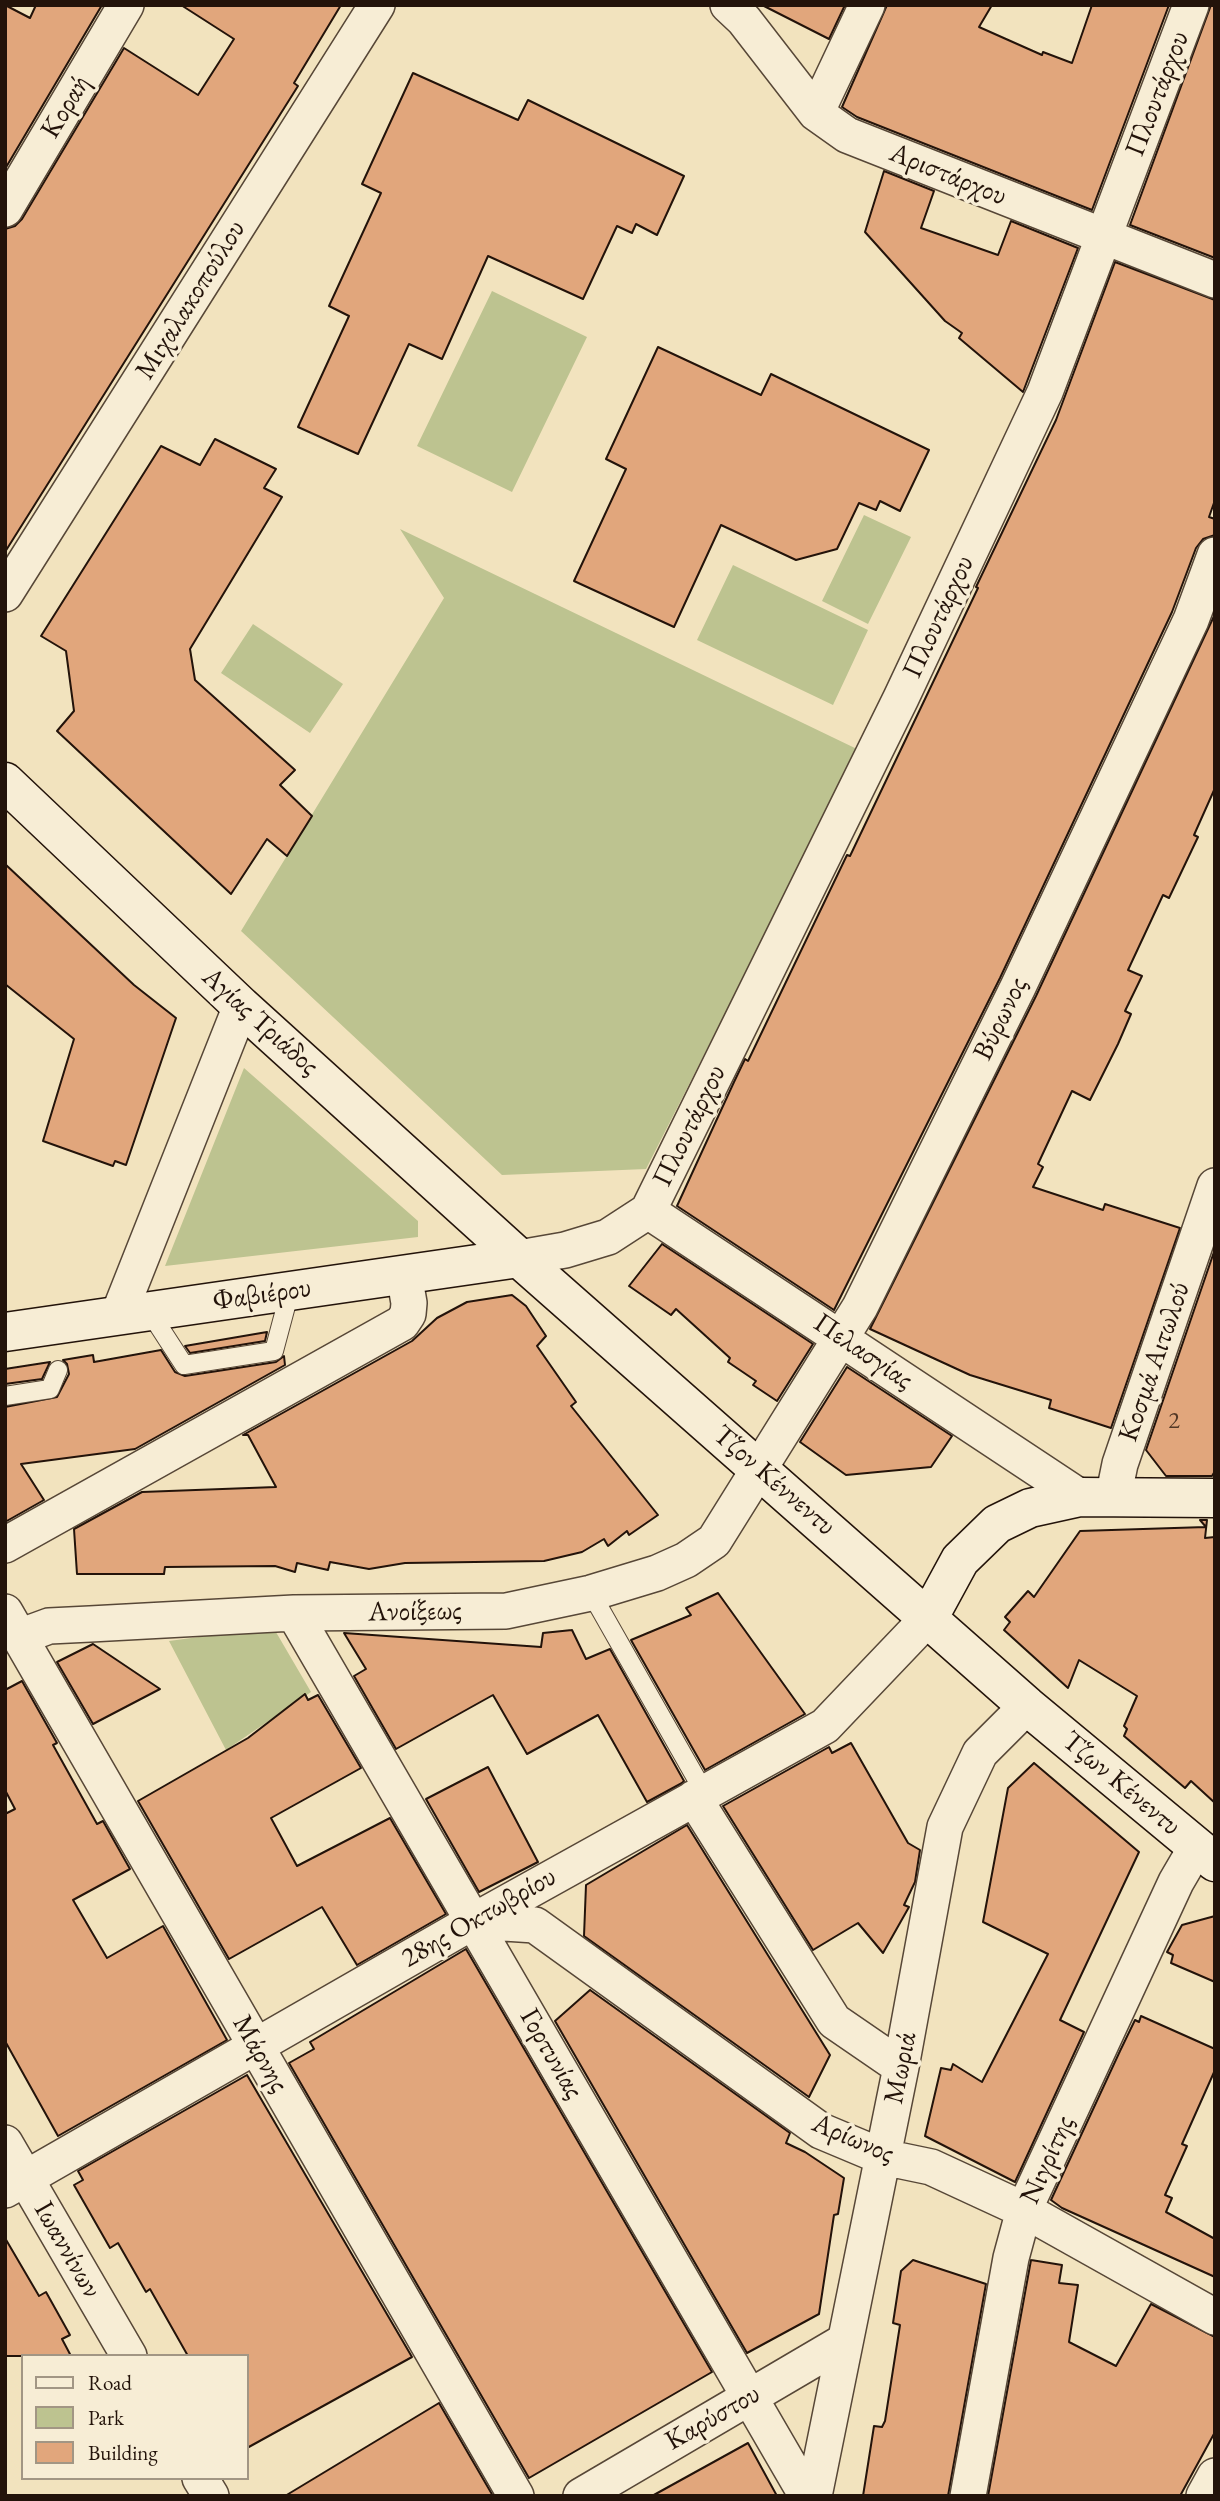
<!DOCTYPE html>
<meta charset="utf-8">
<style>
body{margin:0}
#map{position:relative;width:1220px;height:2501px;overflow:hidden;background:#f2e3be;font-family:"EB Garamond",serif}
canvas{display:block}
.frame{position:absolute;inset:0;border:7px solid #23130a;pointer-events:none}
.legend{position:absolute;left:21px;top:2354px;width:228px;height:126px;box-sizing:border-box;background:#f7edd5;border:2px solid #a29684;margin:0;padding:9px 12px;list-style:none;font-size:21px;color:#23130a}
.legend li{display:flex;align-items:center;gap:14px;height:35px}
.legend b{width:35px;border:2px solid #a29684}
</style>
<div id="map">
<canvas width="1220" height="2501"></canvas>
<div class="frame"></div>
<ul class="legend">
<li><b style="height:9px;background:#f7edd5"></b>Road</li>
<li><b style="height:19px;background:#bdc390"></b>Park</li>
<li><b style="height:19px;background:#e1a67c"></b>Building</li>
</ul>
</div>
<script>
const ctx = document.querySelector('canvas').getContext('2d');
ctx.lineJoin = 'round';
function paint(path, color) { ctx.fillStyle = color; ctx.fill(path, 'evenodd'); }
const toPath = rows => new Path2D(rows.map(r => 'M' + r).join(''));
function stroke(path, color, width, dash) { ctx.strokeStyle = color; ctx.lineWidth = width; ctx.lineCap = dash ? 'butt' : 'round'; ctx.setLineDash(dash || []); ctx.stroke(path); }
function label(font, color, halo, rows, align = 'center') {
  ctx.font = font + ' "EB Garamond",serif'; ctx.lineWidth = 7; ctx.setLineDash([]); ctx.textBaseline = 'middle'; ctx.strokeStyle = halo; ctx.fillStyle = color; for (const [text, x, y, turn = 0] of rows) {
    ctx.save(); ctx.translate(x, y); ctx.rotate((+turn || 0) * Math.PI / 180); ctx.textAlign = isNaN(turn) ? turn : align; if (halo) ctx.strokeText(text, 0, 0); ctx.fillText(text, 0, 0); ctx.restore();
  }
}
paint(toPath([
 [492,291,587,337,512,492,417,446],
 [864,515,911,537,868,624,822,601],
 [400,529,859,750,646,1169,502,1175,241,931,444,598],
 [733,565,868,630,833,705,697,640],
 [253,624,343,684,310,733,221,673],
 [244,1068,418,1221,418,1237,165,1266],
 [273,1627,311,1692,226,1750,169,1641]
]), '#bdc390');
const building = toPath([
 [5,5,30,18,36,5,102,5,5,169,5,5],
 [181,5,341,5,294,83,298,86,5,552,5,229,15,226,22,219,124,48,198,95,234,39,181,5],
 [762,5,845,5,829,39,762,5],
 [887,5,992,5,979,27,1042,55,1043,52,1072,63,1092,5,1169,5,1092,210,857,117,842,107,887,5],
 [1211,5,1215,5,1215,258,1130,225,1211,5],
 [413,73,518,120,528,100,684,176,657,235,636,224,632,233,617,226,583,299,488,256,442,359,409,344,358,454,298,427,349,316,329,306,381,193,362,184,413,73],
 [884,171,934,191,921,228,998,255,1011,221,1078,248,1023,392,959,338,962,333,945,321,865,232,884,171],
 [1115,262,1215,300,1215,500,1209,517,1215,519,1215,535,1203,539,1196,548,1172,612,1000,978,834,1310,677,1206,734,1082,745,1059,748,1061,847,855,850,856,978,588,976,587,1056,420,1115,262],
 [658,347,761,395,771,374,929,450,900,511,880,501,876,510,859,503,837,549,796,560,721,525,674,627,574,581,626,469,606,459,658,347],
 [215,439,276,469,264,488,282,497,190,649,195,680,295,770,280,785,312,816,287,856,267,839,231,894,57,731,74,711,66,651,41,636,161,446,200,465,215,439],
 [1215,614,1215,788,1194,835,1198,837,1169,898,1163,895,1128,970,1142,976,1125,1011,1131,1014,1118,1044,1090,1100,1072,1091,1038,1164,1043,1167,1033,1187,1103,1210,1105,1204,1180,1228,1111,1428,1049,1408,1051,1400,970,1375,870,1329,1036,996,1215,614],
 [5,864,134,985,176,1018,126,1165,115,1161,113,1166,43,1141,74,1039,5,984,5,864],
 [662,1244,813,1344,777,1401,753,1385,756,1381,728,1362,730,1358,676,1309,671,1315,629,1286,662,1244],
 [1215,1249,1215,1471,1212,1476,1166,1476,1146,1450,1215,1249],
 [512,1295,526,1306,546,1336,537,1346,576,1402,571,1406,658,1515,629,1535,627,1531,608,1546,604,1539,582,1552,544,1561,405,1563,369,1569,330,1562,328,1570,297,1563,295,1572,275,1566,165,1567,164,1574,77,1574,74,1529,142,1492,276,1487,248,1435,243,1435,412,1341,437,1318,467,1302,512,1295],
 [267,1332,265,1341,190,1353,185,1346,267,1332],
 [161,1350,175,1372,185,1376,276,1362,284,1356,285,1365,135,1449,21,1464,44,1500,5,1522,5,1407,57,1397,69,1374,67,1364,63,1360,93,1355,94,1362,161,1350],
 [50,1362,42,1379,5,1384,5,1369,50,1362],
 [847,1367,952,1436,931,1467,846,1475,800,1442,847,1367],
 [1200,1520,1207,1520,1205,1538,1215,1537,1215,1803,1191,1781,1185,1788,1124,1736,1127,1729,1124,1726,1137,1696,1079,1660,1068,1688,1004,1630,1010,1622,1005,1617,1028,1591,1034,1597,1080,1531,1206,1527,1200,1520],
 [718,1593,805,1714,705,1770,631,1640,691,1615,686,1608,718,1593],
 [572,1630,586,1659,610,1649,684,1781,682,1783,647,1802,598,1715,527,1754,493,1695,396,1749,354,1676,366,1669,344,1633,541,1647,543,1633,572,1630],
 [93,1644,160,1689,93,1724,57,1662,93,1644],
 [22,1681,57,1743,53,1745,97,1824,103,1821,130,1869,73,1900,107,1958,163,1926,227,2040,58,2136,5,2041,5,1814,15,1809,5,1790,5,1690,22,1681],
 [305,1694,308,1700,318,1695,361,1768,271,1818,297,1866,390,1818,446,1914,357,1965,322,1907,229,1959,138,1801,248,1738,305,1694],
 [851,1743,908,1843,920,1850,915,1882,904,1905,909,1907,883,1953,858,1923,813,1950,723,1806,829,1747,832,1753,851,1743],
 [1034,1763,1139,1852,1060,2020,1084,2032,1015,2182,925,2136,941,2068,951,2070,953,2064,982,2082,1048,1954,983,1922,1008,1788,1034,1763],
 [488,1767,538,1862,479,1892,426,1799,488,1767],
 [687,1825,830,2055,809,2097,584,1936,586,1885,687,1825],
 [1215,1916,1215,1982,1171,1963,1173,1955,1167,1952,1182,1925,1215,1916],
 [466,1949,712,2372,529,2478,289,2063,314,2049,310,2042,466,1949],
 [590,1990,790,2133,786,2143,805,2152,844,2178,838,2214,834,2215,819,2314,747,2353,555,2021,590,1990],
 [1141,2016,1215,2049,1215,2070,1182,2144,1187,2146,1165,2195,1172,2198,1166,2212,1215,2239,1215,2277,1062,2208,1051,2200,1120,2051,1135,2020,1139,2022,1141,2016],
 [247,2075,412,2357,247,2448,247,2356,188,2356,150,2289,146,2292,118,2243,110,2248,74,2185,83,2180,78,2171,247,2075],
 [5,2238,39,2296,46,2292,70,2335,62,2339,71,2356,5,2356,5,2238],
 [913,2260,986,2284,948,2496,863,2496,874,2426,882,2427,885,2421,900,2325,893,2323,901,2271,913,2260],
 [1031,2260,1062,2265,1059,2283,1078,2285,1069,2342,1116,2366,1151,2304,1215,2337,1215,2432,1180,2496,988,2496,1031,2260],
 [439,2403,493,2496,285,2496,439,2403],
 [748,2443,777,2496,652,2496,748,2443]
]);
paint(building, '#e1a67c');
stroke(building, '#23130a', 2);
const lane = toPath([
 [149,1311,184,1365,274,1351,290,1291],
 [5,1396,50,1389,58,1370],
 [591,1593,704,1792]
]);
const street = toPath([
 [728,5,744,20,816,113,847,135,1215,280],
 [816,113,867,5],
 [5,209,126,5],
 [5,594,377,5],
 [648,1211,901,698,1045,392,1191,5],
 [648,1211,1080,1497],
 [519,1258,565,1250,608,1237,648,1211],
 [118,1316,241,1006],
 [1113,1498,1120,1464,1215,1186],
 [5,1545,402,1323,408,1314,409,1303,404,1274],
 [5,1612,516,2496],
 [294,1613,807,2496],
 [19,1637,49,1626,90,1624,294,1613,506,1611,591,1593,657,1573,686,1560,714,1541,860,1307,1018,987,1191,620,1215,555],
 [694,1798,834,2021,901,2067],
 [474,1921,535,1925,821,2131,883,2157,931,2167,1024,2210,1215,2317],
 [5,2143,129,2356],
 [5,2190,474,1921,825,1726,929,1617],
 [200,2478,211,2496],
 [581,2496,845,2341],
 [814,2496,901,2067,945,1827,980,1753,1027,1706],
 [968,2496,1011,2258,1024,2210,1176,1882,1197,1846],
 [1204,2496,1215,2476]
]);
const secondary = toPath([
 [5,782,241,1006,519,1258,1027,1706,1215,1862],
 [5,1332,519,1258],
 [929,1617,960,1560,997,1524,1030,1508,1080,1497,1215,1498]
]);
stroke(lane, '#574737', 20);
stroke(street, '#574737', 38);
stroke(secondary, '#23130a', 41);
stroke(lane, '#f7edd5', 18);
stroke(street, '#f7edd5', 35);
stroke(secondary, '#f7edd5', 38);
label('24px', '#523826', null, [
 ["2",1174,1421]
]);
label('28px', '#23130a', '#f7edd5', [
 ["Πλουτάρχου",1158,94,-69],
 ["Κοραή",66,107,-59],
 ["Αριστάρχου",948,175,22],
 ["Μιχαλακοπούλου",191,300,-58],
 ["Πλουτάρχου",939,617,-65],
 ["Βύρωνος",1001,1019,-64],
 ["Αγίας Τριάδος",260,1022,42],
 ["Πλουτάρχου",690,1126,-64],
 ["Φαβιέρου",262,1295,-8],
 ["Πελασγίας",863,1352,34],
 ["Κοσμά Αιτωλού",1155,1362,-71],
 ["Τζον Κέννεντυ",774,1481,41],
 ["Ανοίξεως",415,1612,-1],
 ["Τζων Κένεντυ",1121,1784,40],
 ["28ης Οκτωβρίου",479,1918,-30],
 ["Μάρνης",260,2054,60],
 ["Γορτυνίας",551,2054,60],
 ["Μωριά",901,2068,-79],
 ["Αρίωνος",853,2139,23],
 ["Νιγρίτης",1048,2160,-66],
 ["Ιωαννίνων",67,2250,60],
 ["Καρύστου",713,2418,-30]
]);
</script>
